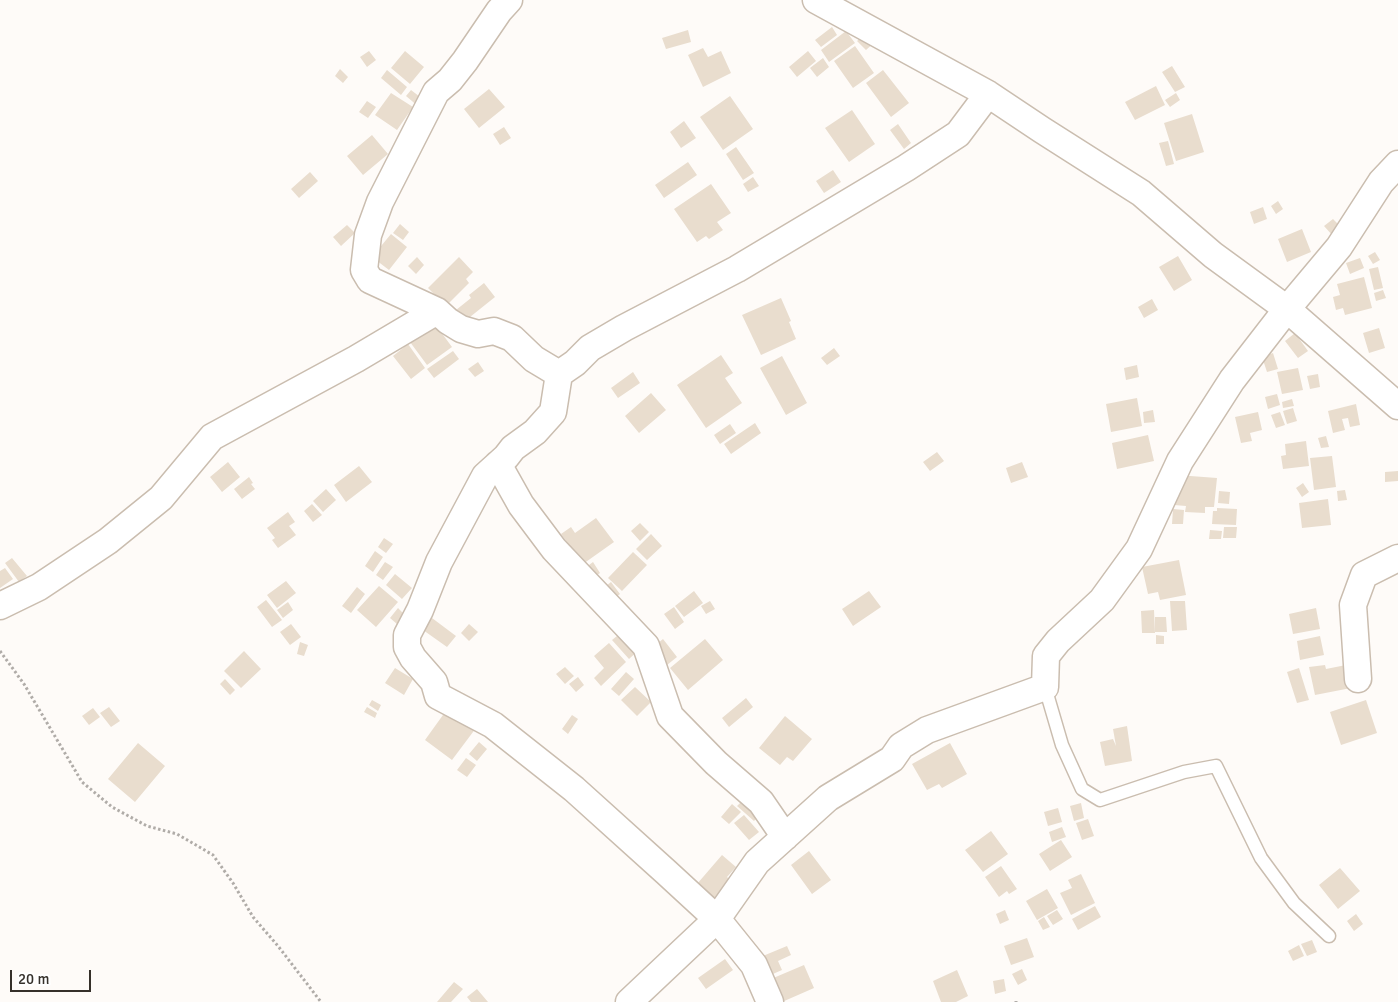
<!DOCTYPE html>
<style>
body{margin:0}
#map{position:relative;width:1398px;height:1002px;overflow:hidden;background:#fefbf8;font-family:Signika,sans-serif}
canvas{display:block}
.scale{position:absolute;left:10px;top:970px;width:81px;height:22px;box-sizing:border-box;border:2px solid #35302a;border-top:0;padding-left:6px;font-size:15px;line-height:18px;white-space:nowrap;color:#35302a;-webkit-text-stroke:4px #fff;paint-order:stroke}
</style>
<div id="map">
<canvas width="1398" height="1002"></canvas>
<div class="scale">20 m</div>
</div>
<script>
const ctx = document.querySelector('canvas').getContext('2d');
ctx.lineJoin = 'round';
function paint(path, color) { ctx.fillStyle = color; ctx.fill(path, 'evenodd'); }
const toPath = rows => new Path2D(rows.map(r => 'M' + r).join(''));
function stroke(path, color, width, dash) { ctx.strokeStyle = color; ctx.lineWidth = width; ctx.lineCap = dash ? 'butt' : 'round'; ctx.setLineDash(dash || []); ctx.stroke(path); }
paint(toPath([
 [832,27,837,35,821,47,815,40],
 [688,30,691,42,666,49,662,38],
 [846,31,855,43,829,62,821,50],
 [867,32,875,42,866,50,857,41],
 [855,46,874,73,853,88,834,61],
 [703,48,708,57,721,51,731,73,703,87,688,55],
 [369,51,376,60,367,67,360,57],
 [405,51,424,67,410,84,391,68],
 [808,51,816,61,797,77,789,67],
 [823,58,829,67,817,77,810,68],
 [1172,66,1185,87,1175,92,1162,72],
 [340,69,348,77,343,83,335,76],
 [387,70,407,87,401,95,381,78],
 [883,70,909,103,891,117,866,83],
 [1156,86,1165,105,1135,120,1125,102],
 [489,89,505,107,479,128,464,109],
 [411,90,424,100,419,107,406,96],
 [391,93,413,107,397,130,375,115],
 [1176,93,1180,100,1170,107,1165,100],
 [730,96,753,129,723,150,700,117],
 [367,101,376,107,368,118,359,112],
 [852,110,875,144,849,162,825,128],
 [1192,114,1204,152,1176,161,1164,123],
 [684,121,696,138,681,148,670,132],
 [898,124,911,143,904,149,890,130],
 [504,127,511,138,500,145,493,134],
 [372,135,388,154,363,175,347,156],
 [1168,141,1174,164,1166,166,1159,143],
 [736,147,754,173,743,180,726,154],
 [688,162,697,175,664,198,655,185],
 [833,170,841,182,824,193,816,181],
 [310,172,318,181,299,198,291,189],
 [753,177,759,186,748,192,743,184],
 [711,184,731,213,717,222,723,230,709,239,706,236,697,242,674,209],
 [1278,201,1283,209,1276,214,1271,206],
 [1263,207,1267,219,1254,224,1250,212],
 [1333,219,1342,228,1333,236,1324,226],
 [400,224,409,232,403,240,393,233],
 [347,225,355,233,341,246,333,237],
 [1302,229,1311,252,1287,262,1278,239],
 [391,234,407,247,389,270,372,257],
 [1375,252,1380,260,1373,264,1368,256],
 [1178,256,1192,280,1174,291,1159,267],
 [417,257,424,265,416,274,408,266],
 [459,257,473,272,466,279,469,283,446,306,428,288],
 [1360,258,1364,268,1350,274,1346,263],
 [1378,267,1383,288,1374,290,1369,269],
 [1364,277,1372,308,1345,315,1343,308,1336,310,1333,297,1340,295,1337,284],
 [484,283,495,297,465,321,456,310,471,298,469,295],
 [1383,290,1386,298,1376,301,1374,293],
 [781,298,791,321,789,322,796,339,761,355,742,315],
 [1152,299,1158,310,1144,318,1138,307],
 [435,324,452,347,427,365,410,342],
 [1379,328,1385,348,1369,353,1363,333],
 [1295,333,1308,351,1298,358,1285,341],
 [408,344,425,368,411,379,393,356],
 [834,348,840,356,827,365,821,358],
 [453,351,459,359,434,378,427,369],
 [1273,353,1278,369,1267,372,1262,357],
 [721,355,733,373,725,378,742,403,706,428,677,385],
 [782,356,807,403,786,415,760,368],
 [478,362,484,371,475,377,468,369],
 [1137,365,1139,377,1126,380,1124,368],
 [1298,368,1303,390,1282,394,1277,372],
 [633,372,640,383,618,398,611,388],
 [1318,374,1320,387,1310,389,1307,376],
 [651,393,666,410,639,433,625,416],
 [1277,394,1280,405,1268,409,1265,397],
 [1137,398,1142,426,1111,432,1106,404],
 [1292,399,1294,406,1283,408,1282,402],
 [1356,404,1360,425,1350,427,1348,418,1342,419,1345,430,1333,433,1328,411],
 [1293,408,1297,421,1287,424,1283,411],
 [1153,410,1155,422,1144,423,1143,412],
 [1258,412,1262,430,1250,433,1252,441,1241,443,1235,417],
 [1280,412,1285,425,1276,428,1271,415],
 [755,423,761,433,731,454,724,444],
 [730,424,736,433,720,444,714,435],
 [1148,435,1154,461,1117,469,1112,443],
 [1326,436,1329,447,1321,448,1318,438],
 [1306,441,1309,466,1283,469,1281,456,1286,455,1285,444],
 [937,452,944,461,930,471,923,462],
 [1332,456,1336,487,1314,490,1310,458],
 [228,462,240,477,222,492,210,477],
 [1022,462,1028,477,1011,483,1006,468],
 [359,466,372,482,346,502,334,485],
 [1398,471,1398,481,1385,482,1385,472],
 [1177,475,1217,478,1214,507,1205,507,1205,513,1185,512,1186,506,1174,505],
 [249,477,253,483,251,484,255,489,242,499,234,489],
 [1303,483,1309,492,1302,497,1296,488],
 [326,489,336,500,323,512,313,501],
 [1345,490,1347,500,1338,501,1337,491],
 [1219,491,1230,492,1229,504,1218,503],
 [1328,499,1331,525,1302,528,1299,503],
 [312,504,322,515,313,522,304,511],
 [1217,508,1237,509,1236,525,1212,524,1213,511,1217,511],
 [1173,509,1184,510,1183,524,1172,524],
 [288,512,295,522,289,526,296,535,278,548,272,540,275,538,267,528],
 [596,518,614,542,583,564,561,534,571,527,575,533],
 [640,523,649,532,640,541,631,531],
 [1224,527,1237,527,1236,538,1223,538],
 [1210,530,1222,531,1221,539,1209,539],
 [651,534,662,546,647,560,636,549],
 [384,538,393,544,386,553,378,547],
 [375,551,383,557,373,572,365,566],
 [633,552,647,565,622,591,608,578],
 [12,558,27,576,19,582,5,563],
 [1179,560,1186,595,1160,600,1158,592,1148,594,1142,567],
 [385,562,393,567,383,580,376,575],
 [593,562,600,573,593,578,585,568],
 [5,568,13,579,0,588,0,571],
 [395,574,412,588,402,599,386,585],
 [286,581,296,593,277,608,267,595],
 [611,582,620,594,610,602,601,590],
 [379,586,398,602,376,627,357,610],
 [357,587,365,594,351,613,342,606],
 [694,591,703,603,684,617,675,606],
 [869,591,881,607,853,626,842,609],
 [266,600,282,620,272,627,257,607],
 [710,601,715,609,706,614,701,606],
 [1170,601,1185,601,1187,630,1172,631],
 [288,602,293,610,283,618,277,610],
 [674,607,684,622,675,629,664,614],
 [398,608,405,615,397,624,390,618],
 [1316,608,1320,629,1293,634,1289,614],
 [1154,610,1155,633,1142,633,1141,611],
 [1155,617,1166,617,1167,632,1155,632],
 [432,618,456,636,447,647,423,630],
 [291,624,301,637,290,645,280,632],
 [469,624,478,632,469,641,461,633],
 [622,632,642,647,629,659,612,640],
 [1156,635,1164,636,1164,644,1156,644],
 [1320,636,1324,655,1300,660,1297,641],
 [663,639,677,657,667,665,652,648],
 [705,639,723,660,688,690,670,668],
 [300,642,308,645,304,656,297,654],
 [609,643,626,662,601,686,594,678,604,668,594,656],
 [244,651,261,669,241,688,224,671],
 [1325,665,1326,669,1346,665,1351,688,1315,695,1309,667],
 [565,667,574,676,565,684,556,674],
 [395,668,413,679,404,695,385,683],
 [1299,668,1309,700,1297,703,1287,672],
 [626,672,634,679,619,696,611,689],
 [578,677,584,685,576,692,569,684],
 [225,679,235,690,230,695,220,684],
 [635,687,651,702,637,716,621,700],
 [746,698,753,707,729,727,722,718],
 [372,700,381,705,378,711,369,705],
 [1366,700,1377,733,1341,745,1330,712],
 [109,707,120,721,111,727,100,713],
 [367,707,377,713,375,718,364,712],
 [93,708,100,717,89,725,82,716],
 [448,708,476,728,452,760,425,740],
 [572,715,578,719,568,734,562,729],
 [785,716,812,739,793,761,787,757,780,765,759,748],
 [1127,726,1132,761,1105,766,1100,742,1113,739,1116,746,1113,729],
 [479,742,487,749,477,761,469,754],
 [138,743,165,766,135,802,108,779],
 [950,743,967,774,942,788,939,784,927,790,912,764],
 [466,758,476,765,467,777,457,770],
 [747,796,763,811,754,821,737,806],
 [1081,803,1084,818,1074,821,1070,806],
 [732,804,741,812,729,824,721,817],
 [1058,808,1062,822,1048,826,1044,812],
 [744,815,759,832,749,840,734,823],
 [1088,819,1094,836,1082,840,1076,823],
 [1062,827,1066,837,1052,842,1049,832],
 [991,831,1008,854,983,872,965,850],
 [1061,840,1072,857,1050,871,1039,854],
 [809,851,831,880,812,894,791,865],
 [722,855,736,867,727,877,732,882,717,901,697,884],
 [1001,866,1017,889,1009,894,1007,891,999,897,985,877],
 [1340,868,1360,891,1338,909,1319,885],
 [1081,874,1095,903,1071,915,1060,893,1072,888,1068,880],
 [1047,889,1058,908,1037,920,1026,901],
 [1095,906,1101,917,1078,930,1072,919],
 [1005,910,1009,920,1000,924,996,914],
 [1057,910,1063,919,1053,925,1047,916],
 [1356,914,1363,924,1354,931,1347,921],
 [1044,917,1050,927,1043,930,1038,921],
 [1027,938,1034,957,1011,965,1004,946],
 [1312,940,1317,952,1307,956,1301,944],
 [1299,945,1304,956,1293,961,1288,951],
 [787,946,791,955,778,961,782,970,766,977,758,958],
 [725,959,733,970,706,989,698,978],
 [804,965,814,988,782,1002,771,979],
 [1022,969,1027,980,1018,985,1012,974],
 [957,970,968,996,956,1002,941,1002,933,981],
 [1004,979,1006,991,995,994,993,981],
 [454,982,463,989,451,1002,437,1002],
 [477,989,488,1002,471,1002,467,997]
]), '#e9ddce');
const service = toPath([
 [1045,687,1062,745,1082,789,1100,800,1184,772,1216,766,1261,858,1294,903,1329,936]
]);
const minor = toPath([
 [509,0,499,11,465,61,450,80,436,92,380,202,368,235,364,270,370,280,437,311,448,321,461,329,478,334,494,331,512,338,534,359,559,374],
 [816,0,988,94,1042,130,1141,193,1213,255,1287,309,1398,406],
 [498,464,521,505,554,549,646,646,670,716,716,763,761,802,785,837],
 [0,606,39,587,108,541,161,498,212,437,356,359,437,311],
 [1358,679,1353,605,1364,575,1398,558],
 [629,1002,717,919,757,862,828,798,892,759,901,746,927,730,1045,687,1046,656,1058,641,1102,600,1139,549,1180,461,1232,380,1287,309,1339,247,1381,182,1398,164],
 [770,1002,754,965,717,919,666,872,574,789,493,725,438,696,434,682,413,658,407,647,407,635,420,610,439,562,485,476,506,457,513,448,535,432,553,412,559,374,575,363,590,348,624,328,737,269,906,168,958,134,988,94]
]);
stroke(service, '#cabdaf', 15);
stroke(minor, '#cabdaf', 29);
stroke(toPath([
 [0,651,24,684,82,782,112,807,147,826,177,834,213,855,233,883,253,917,278,946,321,1002],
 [1016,1001,1016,1002]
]), '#b0aca8', 3, [2.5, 2.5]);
stroke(service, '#fff', 12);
stroke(minor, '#fff', 26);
</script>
